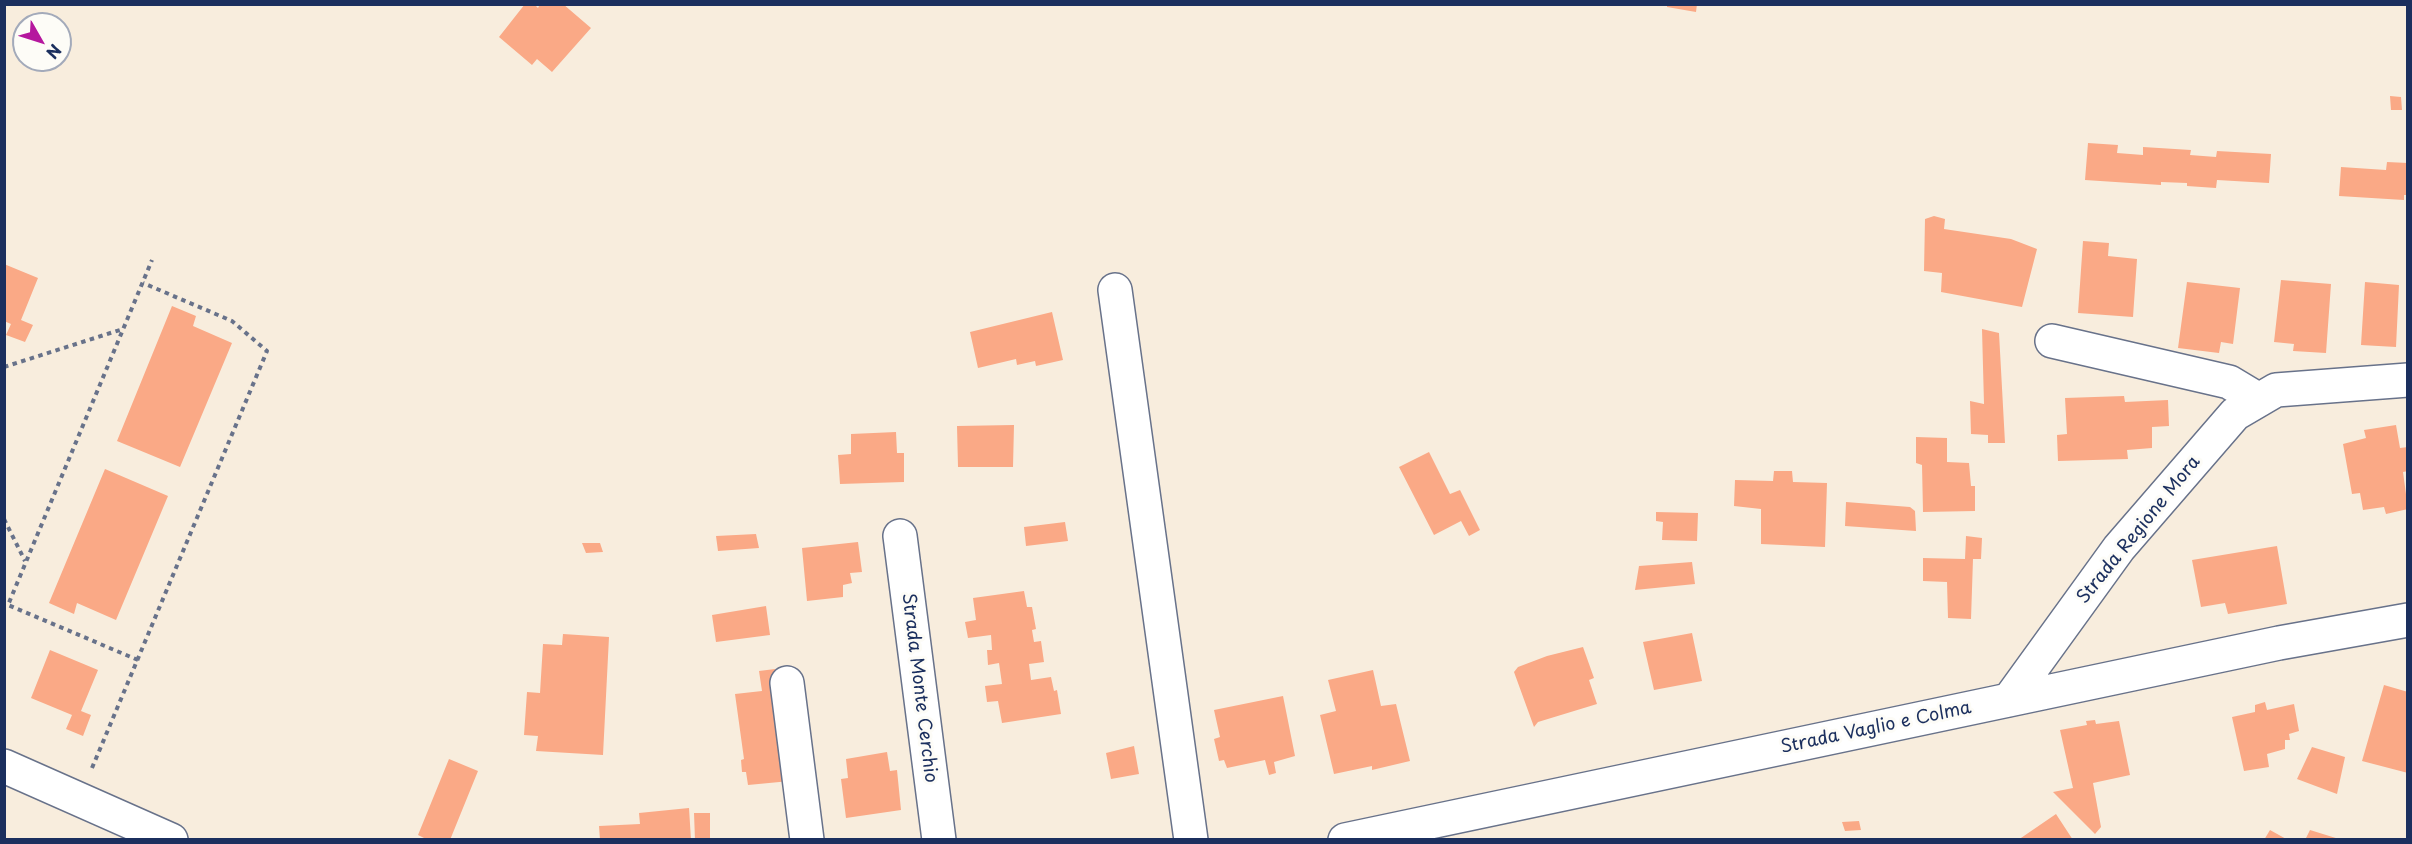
<!DOCTYPE html>
<html>
<head>
<meta charset="utf-8">
<style>
	body { margin:0 }
	#map { position:relative; width:2412px; height:844px; overflow:hidden; background:#f8eddd; font-family:"Playpen Sans",sans-serif }
	canvas { display:block }
	.frame { position:absolute; inset:0; border:6px solid #1b2f5e; pointer-events:none }
	.north { position:absolute; left:12px; top:12px; width:60px; height:60px; box-sizing:border-box; background:#fdfcf7; border:2px solid #a3aaba; border-radius:50%; rotate:129deg; font-size:16px; font-weight:700; line-height:24px; text-align:center; color:#1b2f5e }
	.north::after { content:''; display:block; margin:auto; width:21px; height:27px; background:#b5179e; clip-path:polygon(50% 0,100% 100%,50% 72%,0 100%) }
</style>
</head>
<body>
<div id="map">
<canvas width="2412" height="844"></canvas>
<div class="frame"></div>
<div class="north">N</div>
</div>
<script>
const context = document.querySelector('canvas').getContext('2d');
context.lineJoin = 'round';
function paint(path, color) { context.fillStyle = color; context.fill(path, 'evenodd'); }
const toPath = rows => new Path2D(rows.map(r => 'M' + r).join(''));
function trace(path, color, width, dash) { context.strokeStyle = color; context.lineWidth = width; context.lineCap = dash ? 'butt' : 'round'; context.setLineDash(dash || []); context.stroke(path); }
function write(font, color, halo, rows, align = 'center') {
  context.font = font + ' "Playpen Sans",sans-serif'; context.lineWidth = 6; context.setLineDash([]); context.textBaseline = 'middle'; context.strokeStyle = halo; context.fillStyle = color; for (const [text, x, y, turn = 0] of rows) {
    context.save(); context.translate(x, y); context.rotate((+turn || 0) * Math.PI / 180); context.textAlign = isNaN(turn) ? turn : align; if (halo) context.strokeText(text, 0, 0); context.fillText(text, 0, 0); context.restore();
  }
}
paint(toPath([
	[525,4,534,4,538,8,540,4,563,4,591,28,552,72,537,59,532,65,499,37],
	[1667,4,1697,4,1696,12,1667,7],
	[2390,96,2401,97,2402,110,2391,110],
	[2088,143,2118,145,2117,153,2143,155,2143,147,2191,150,2190,155,2216,157,2217,151,2271,154,2269,183,2217,180,2216,188,2187,186,2187,183,2161,182,2161,185,2085,180],
	[2387,162,2408,163,2408,195,2404,195,2404,200,2339,196,2341,167,2386,170],
	[1934,216,1945,219,1944,229,2011,239,2037,249,2022,307,1941,292,1942,273,1924,271,1925,219],
	[2083,241,2109,243,2108,256,2137,259,2133,317,2078,313],
	[4,264,38,278,21,320,33,325,25,342,6,335,11,324,4,321],
	[2281,280,2331,284,2326,353,2293,351,2294,344,2274,342],
	[2187,282,2240,288,2233,344,2221,342,2219,353,2178,348],
	[2365,282,2399,285,2396,347,2361,345],
	[172,306,196,316,193,326,232,343,180,467,117,441],
	[1052,312,1063,360,1036,366,1035,361,1017,365,1016,359,978,368,970,332],
	[1982,329,1999,333,2005,443,1988,443,1988,435,1971,434,1970,401,1984,404],
	[2124,396,2125,402,2168,400,2169,426,2152,427,2152,448,2127,450,2128,459,2058,461,2057,435,2067,434,2065,398],
	[1014,425,1013,467,958,467,957,426],
	[2396,425,2400,448,2408,447,2408,471,2403,472,2408,509,2386,514,2384,507,2363,510,2360,493,2352,494,2343,444,2366,438,2364,430],
	[896,432,897,453,904,453,904,482,840,484,838,455,851,454,851,434],
	[1916,437,1947,438,1947,462,1969,463,1971,486,1975,486,1975,511,1923,512,1922,465,1916,463],
	[1429,452,1450,494,1460,490,1480,530,1469,536,1461,521,1434,535,1399,467],
	[105,469,168,496,116,620,77,603,74,614,49,603],
	[1774,471,1792,471,1793,482,1827,483,1825,547,1761,544,1761,509,1734,506,1735,480,1773,481],
	[1846,502,1910,507,1915,511,1916,531,1845,526],
	[1656,512,1698,513,1697,541,1662,540,1663,522,1656,521],
	[1065,522,1068,541,1026,546,1024,527],
	[756,534,759,548,718,551,716,536],
	[1966,536,1982,538,1981,559,1973,559,1971,619,1948,618,1947,582,1923,581,1923,558,1965,559],
	[858,542,862,572,850,573,852,583,843,585,843,597,807,601,802,548],
	[582,543,600,543,603,552,586,553],
	[2277,546,2287,604,2228,614,2225,603,2201,607,2192,560],
	[1692,562,1695,584,1635,590,1639,566],
	[1024,591,1027,607,1032,607,1036,629,1032,630,1034,642,1041,641,1044,662,1029,664,1031,680,1051,677,1054,691,1057,690,1061,714,1002,723,998,701,987,702,985,686,1002,684,999,663,988,665,987,650,992,650,991,635,968,638,965,622,976,620,973,598],
	[766,606,770,635,716,642,712,615],
	[1692,633,1702,681,1654,690,1643,642],
	[563,634,609,637,603,755,536,751,538,736,524,735,527,692,540,693,543,644,562,645],
	[1583,647,1594,678,1589,680,1597,704,1538,722,1534,727,1514,672,1518,667,1547,656],
	[50,650,98,670,81,711,91,715,83,736,66,729,72,715,31,698],
	[775,669,790,781,748,785,746,772,742,772,741,760,744,759,735,694,762,691,759,671],
	[1373,670,1381,706,1396,704,1410,761,1372,770,1372,766,1334,774,1320,715,1336,711,1328,680],
	[2384,685,2408,692,2408,773,2362,761],
	[1283,696,1295,756,1274,762,1276,773,1269,775,1265,760,1227,768,1224,760,1219,761,1214,739,1220,737,1214,710],
	[2265,702,2267,710,2294,704,2299,731,2289,734,2290,740,2285,740,2285,749,2267,754,2269,767,2244,771,2232,717,2255,712,2255,705],
	[2095,720,2096,724,2119,721,2130,775,2093,783,2101,827,2095,834,2053,792,2073,788,2060,730,2087,725,2086,721],
	[1134,746,1139,774,1111,779,1106,753],
	[2312,747,2345,757,2337,794,2297,779],
	[887,752,890,771,897,770,901,810,846,818,841,779,848,778,846,759],
	[449,759,478,771,450,840,428,840,418,835],
	[689,808,691,840,600,840,599,826,640,824,639,813],
	[694,813,710,813,710,840,695,840],
	[2056,814,2073,840,2018,840],
	[1859,821,1861,830,1845,831,1842,822],
	[2270,830,2288,840,2264,840],
	[2310,830,2339,839,2339,840,2305,840]
]), '#faa986');
const minor = toPath([
	[1115,290,1191,840],
	[2052,341,2229,382,2259,400],
	[900,536,939,840],
	[787,683,807,840],
	[2009,700,2119,548,2235,414,2276,390,2408,380],
	[4,766,171,840],
	[1345,840,2279,643,2408,620]
]);
trace(minor, '#68728a', 36);
trace(toPath([
	[4,367,123,329],
	[4,519,25,561],
	[138,660,8,605,152,260],
	[92,768,267,351,232,321,143,283]
]), '#68728a', 4, [4.5, 4.5]);
trace(minor, '#fff', 33);
write('18px', '#1b2f5e', '#fdfcf7', [
	["Strada Regione Mora",2139,530,-51],
	["Strada Monte Cerchio",919,688,83],
	["Strada Vaglio e Colma",1876,728,-12]
]);
</script>
</body>
</html>
